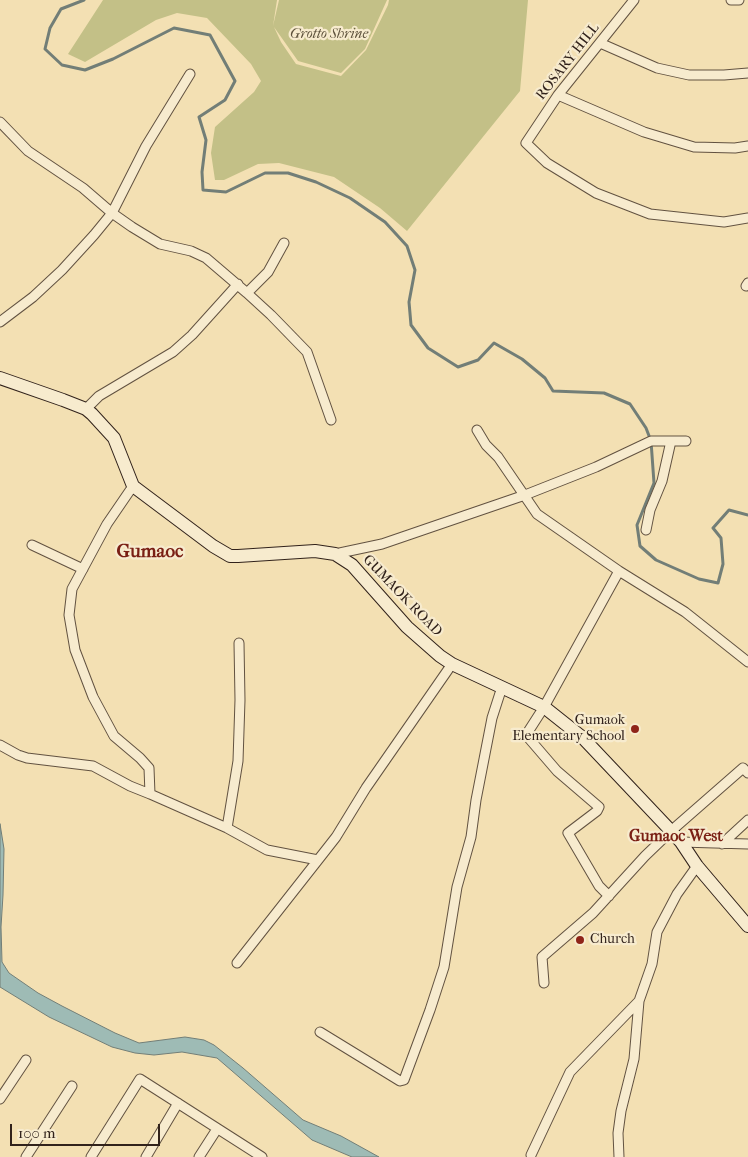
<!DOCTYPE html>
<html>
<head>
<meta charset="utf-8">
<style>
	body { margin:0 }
	#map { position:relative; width:748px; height:1157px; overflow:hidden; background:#f3e0b3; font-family:"IM FELL French Canon",serif }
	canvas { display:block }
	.scale { position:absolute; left:10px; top:1124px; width:150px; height:22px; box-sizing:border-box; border:2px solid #31221b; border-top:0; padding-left:6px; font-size:15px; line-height:18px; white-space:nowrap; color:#31221b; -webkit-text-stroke:4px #f7ebce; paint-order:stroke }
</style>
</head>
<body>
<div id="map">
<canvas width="748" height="1157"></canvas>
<div class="scale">100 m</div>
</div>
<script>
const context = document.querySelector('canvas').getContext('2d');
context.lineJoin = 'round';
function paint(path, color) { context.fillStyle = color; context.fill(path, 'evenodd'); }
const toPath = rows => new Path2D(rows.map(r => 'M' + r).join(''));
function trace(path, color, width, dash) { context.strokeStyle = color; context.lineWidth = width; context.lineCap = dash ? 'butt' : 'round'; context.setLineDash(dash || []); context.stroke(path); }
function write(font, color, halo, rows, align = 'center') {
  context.font = font + ' "IM FELL French Canon",serif'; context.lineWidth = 4.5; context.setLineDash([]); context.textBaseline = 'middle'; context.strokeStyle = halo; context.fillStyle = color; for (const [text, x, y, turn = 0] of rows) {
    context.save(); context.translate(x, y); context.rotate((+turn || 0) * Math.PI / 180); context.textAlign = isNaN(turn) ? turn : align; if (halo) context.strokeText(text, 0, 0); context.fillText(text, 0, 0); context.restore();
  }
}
paint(toPath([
	[103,0,277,0,273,26,279,0,387,0,365,49,341,73,298,61,274,27,281,42,296,64,341,76,366,50,388,5,389,0,528,0,520,91,407,231,380,208,334,177,279,163,258,164,224,180,215,180,211,153,215,127,254,92,261,81,251,64,207,18,177,13,156,20,85,62,68,54]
]), '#c3c087');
const water = toPath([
	[0,824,4,849,3,895,1,927,2,962,9,973,38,993,62,1006,115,1033,139,1043,185,1037,204,1040,214,1045,243,1068,303,1120,341,1136,379,1157,352,1157,312,1140,217,1058,182,1052,154,1055,135,1053,112,1047,49,1017,0,987,0,824]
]);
paint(water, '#9ebbb5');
trace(water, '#727e77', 1);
trace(toPath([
	[84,0,61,9,50,28,45,49,62,65,85,70,113,59,174,28,210,35,235,81,225,100,199,117,206,140,202,172,203,190,226,192,265,173,288,173,316,182,350,198,385,222,407,246,415,270,409,302,411,325,428,348,458,367,478,360,494,343,522,359,545,378,553,391,604,393,630,404,646,428,651,441,654,483,637,525,640,546,656,560,699,579,718,583,723,564,721,538,713,528,729,510,748,515]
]), '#727e77', 3);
const street = toPath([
	[634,0,558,95,526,143,547,163,596,193,650,214,724,222,748,218],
	[731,0,739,0],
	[600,43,657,68,689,75,724,75,748,73],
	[558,95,644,132,694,147,735,148,748,146],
	[0,122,28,151,83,188,112,213,132,227,160,244,191,251,206,258,247,293,271,315,307,352,331,420],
	[746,286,748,283],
	[247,293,268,272,284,243],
	[0,322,33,297,62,270,94,235,112,213,146,146,190,74],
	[86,409,99,396,173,352,192,335,238,284],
	[477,430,486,445,498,457,537,514,619,571,685,612,748,662],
	[133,486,107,524,72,589,69,615,75,650,93,697,114,736,140,758,149,768,150,794,227,828,267,850,318,860,336,837,366,788,452,664],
	[646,530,650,510,662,481,671,441],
	[32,545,83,569],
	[335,554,382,544,525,495,596,467,651,441,686,441],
	[0,745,18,755,27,758,93,766,130,786,150,794],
	[227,828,238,761,240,700,239,643],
	[681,842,748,844],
	[722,844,748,820],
	[609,896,599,886,568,833,597,811,599,807,557,771,526,735,544,707,619,571],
	[237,963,318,860],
	[544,983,542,957,593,913,645,856,671,831,743,768,748,773],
	[320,1032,400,1081,404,1080,430,1010,444,967,457,887,471,837,476,800,492,718,502,687],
	[0,1099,26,1060],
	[531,1155,570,1072,639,1001],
	[26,1157,72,1086],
	[91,1157,140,1079,262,1157],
	[146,1157,178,1103],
	[199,1157,217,1129],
	[619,1157,618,1133,621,1111,634,1059,639,1001,652,964,657,932,677,894,697,866]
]);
const secondary = toPath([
	[0,378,63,400,86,409,92,414,114,438,133,486,213,546,230,556,238,556,315,551,335,554,352,565,407,627,440,656,452,664,544,707,583,738,671,831,681,842,697,866,748,926]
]);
trace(street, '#625241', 11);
trace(secondary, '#31221b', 14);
trace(street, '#f7ebce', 9);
trace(secondary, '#f7ebce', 12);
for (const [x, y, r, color] of [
	[635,729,5,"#8f2418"],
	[580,940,5,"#8f2418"]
]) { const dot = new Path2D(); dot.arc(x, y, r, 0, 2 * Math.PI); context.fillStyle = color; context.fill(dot); trace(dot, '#f7ebce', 2); }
write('italic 14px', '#5d513b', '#f7ebce', [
	["Grotto Shrine",329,35]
]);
write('14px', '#31221b', '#f7ebce', [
	["ROSARY HILL",568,62,-52],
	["GUMAOK ROAD",402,596,46]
]);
write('14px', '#31221b', '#f7ebce', [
	["Gumaok",625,721],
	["Elementary School",625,737],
	["Church",590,940,"left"]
], 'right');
write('bold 16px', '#7a1f14', '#f7ebce', [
	["Gumaoc West",676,837]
]);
write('bold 19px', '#7a1f14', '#f7ebce', [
	["Gumaoc",150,552]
]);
</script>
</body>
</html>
